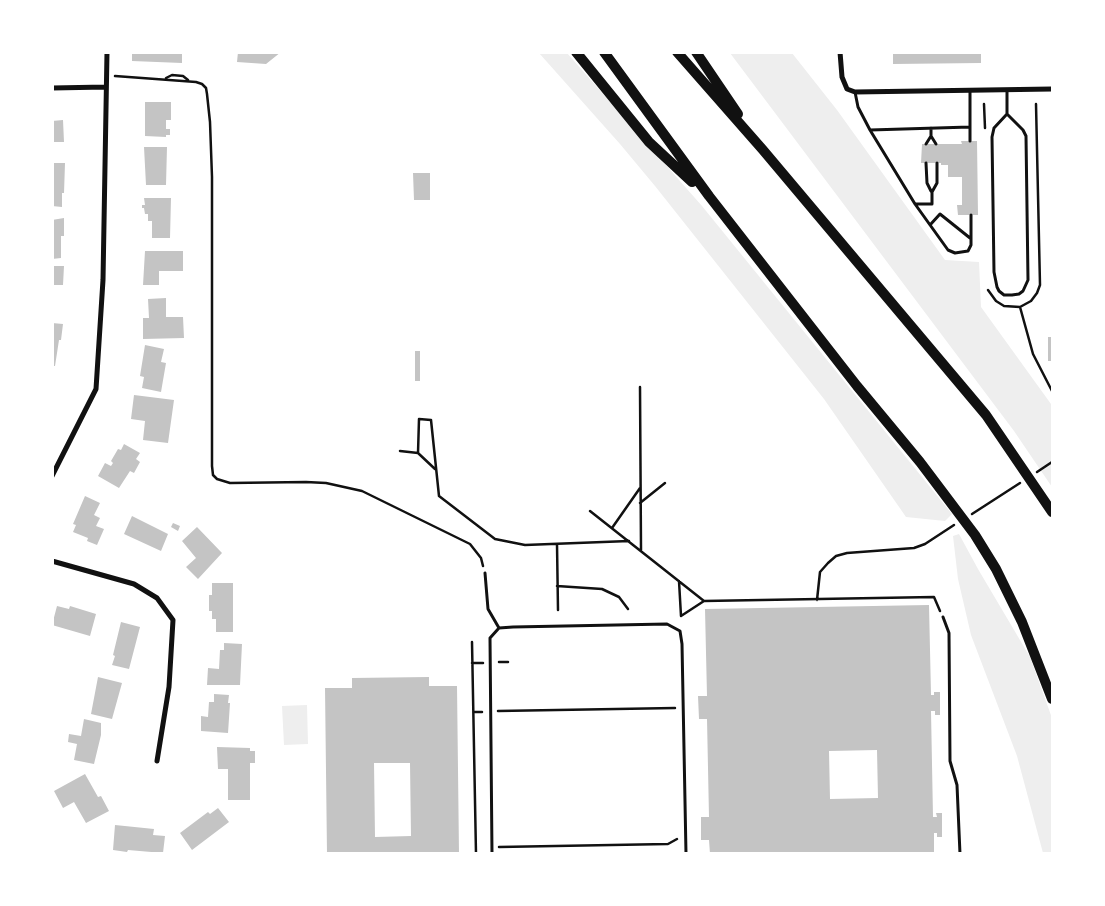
<!DOCTYPE html>
<html>
<head>
<meta charset="utf-8">
<style>
	body { margin:0 }
	#map { position:relative; width:1105px; height:906px; overflow:hidden; background:#fff; font-family:Overpass,sans-serif }
	canvas { display:block }
	.frame { position:absolute; inset:0; border:54px solid #fff; pointer-events:none }
</style>
</head>
<body>
<div id="map">
<canvas width="1105" height="906"></canvas>
<div class="frame"></div>
</div>
<script>
const context = document.querySelector('canvas').getContext('2d');
context.lineJoin = 'round';
function paint(path, color) { context.fillStyle = color; context.fill(path, 'evenodd'); }
const toPath = rows => new Path2D(rows.map(r => 'M' + r).join(''));
function trace(path, color, width, dash) { context.strokeStyle = color; context.lineWidth = width; context.lineCap = dash ? 'butt' : 'round'; context.setLineDash(dash || []); context.stroke(path); }
paint(toPath([
	[539,53,567,53,702,206,952,514,945,521,906,517,824,399,655,186,620,144],
	[730,53,792,53,837,110,945,260,979,262,981,307,1051,404,1052,410,1052,487,1014,431],
	[959,534,978,569,1030,657,1052,718,1052,853,1043,853,1017,756,971,635,958,579,953,536],
	[307,705,308,744,284,745,282,706]
]), '#eee');
paint(toPath([
	[132,52,182,52,182,63,132,61],
	[238,52,281,52,266,64,237,62],
	[893,52,981,52,981,63,893,64],
	[145,102,171,102,171,120,166,120,166,129,170,129,170,135,166,135,166,137,145,136],
	[63,120,64,142,52,142,52,121],
	[961,141,977,141,978,215,958,215,957,205,962,205,962,177,948,177,948,165,941,165,941,163,921,163,922,144,962,144],
	[144,147,167,147,166,185,146,185],
	[52,163,65,163,64,193,62,193,62,207,52,206],
	[413,173,430,173,430,200,414,200],
	[144,198,171,198,170,238,152,238,152,221,148,221,148,214,145,214,144,208,142,208,142,205,145,205],
	[64,218,64,236,61,236,61,258,52,259,52,220],
	[145,251,183,251,183,271,159,271,159,285,143,285],
	[52,266,64,266,63,285,52,285],
	[166,298,166,317,183,317,184,338,143,339,143,318,149,318,148,299],
	[52,323,63,324,61,340,59,340,55,366,52,366],
	[1048,337,1052,337,1052,361,1048,361],
	[145,345,164,349,161,362,166,363,161,392,142,388,144,377,140,376],
	[415,351,420,351,420,381,415,381],
	[134,395,174,400,168,443,143,440,145,421,131,419],
	[124,444,140,453,136,459,140,462,134,473,130,471,119,488,98,476,105,463,111,466,113,463,111,461,118,449,121,450],
	[85,496,100,503,94,515,100,518,96,526,104,529,97,545,87,541,88,538,73,532,76,525,73,524],
	[132,516,168,534,161,551,124,534],
	[173,523,180,526,178,531,171,527],
	[197,527,222,553,198,579,186,567,196,558,182,541],
	[212,583,233,583,233,632,216,632,216,619,212,619,212,611,209,611,209,595,212,595],
	[929,605,931,695,934,695,934,692,940,692,940,715,935,715,935,711,931,711,933,817,937,817,936,813,942,813,942,837,937,837,937,833,934,833,934,854,710,854,709,840,701,840,701,817,709,817,707,719,699,719,698,696,707,696,705,609],
	[877,750,878,798,830,799,829,751],
	[57,606,69,609,70,606,96,614,90,636,52,625],
	[121,622,140,627,129,669,112,665,115,656,113,655],
	[224,643,242,644,240,685,207,685,208,668,219,669,220,650,224,650],
	[98,677,122,683,112,719,91,714],
	[429,677,429,686,457,686,459,854,327,854,325,688,352,688,352,678],
	[374,763,410,763,411,836,375,837],
	[214,694,229,695,228,703,230,703,228,733,201,731,201,716,208,717,209,702,214,702],
	[84,719,101,723,101,735,94,764,74,760,77,744,68,742,69,734,81,736],
	[217,747,250,748,250,751,255,751,255,763,250,763,250,800,228,800,228,769,218,769],
	[85,774,98,797,101,796,109,811,86,823,74,802,63,808,54,791],
	[218,808,229,822,192,850,180,833,208,812,210,814],
	[115,825,154,829,153,835,165,836,163,853,128,850,127,852,113,850]
]), '#c4c4c4');
trace(toPath([
	[115,76,196,82,202,84,206,88,207,94,210,122,212,177,212,466,213,475,217,479,230,483,306,482,326,483,362,491,470,544,481,558,483,566],
	[166,78,172,75,183,76,188,80],
	[984,104,985,128],
	[988,290,996,301,1004,306,1020,307,1031,301,1037,293,1040,285,1036,104],
	[1020,307,1033,354,1052,391],
	[640,387,641,550],
	[400,451,418,453,435,469],
	[418,453,419,419,431,420,439,496,495,539,525,545,629,541],
	[1037,472,1052,462],
	[640,503,665,483],
	[590,511,704,601],
	[972,514,1020,483],
	[612,528,640,488],
	[557,544,558,610],
	[679,581,681,616,704,601,934,597,940,611],
	[557,586,602,589,619,597,628,609],
	[817,600,820,572,828,563,836,556,847,553,914,548,925,544,954,525],
	[472,642,476,854],
	[499,662,508,662],
	[472,663,483,663],
	[498,711,675,708],
	[474,712,482,712],
	[499,847,668,844,677,839]
]), '#111', 2.5);
trace(toPath([
	[1007,90,1007,114,994,128,992,137,994,272,997,287,999,291,1004,295,1012,295,1019,294,1023,291,1028,280,1026,136,1023,130,1007,114],
	[855,92,858,107,870,130,970,127,970,90],
	[970,127,970,141],
	[870,130,915,204,948,250,955,253,968,251,971,245,971,215],
	[931,136,936,144],
	[926,144,931,136,931,128],
	[926,163,927,183,931,191],
	[916,204,932,204,932,192,937,183,937,163],
	[930,225,940,214,970,238],
	[485,573,488,609,499,628],
	[943,617,949,633,950,761,957,785,960,854],
	[492,854,490,638,499,628,513,627,667,624,680,631,682,644,686,854]
]), '#111', 3);
trace(toPath([
	[840,52,842,77,847,89,855,92,1052,89],
	[52,88,106,87],
	[52,476,96,389,103,280,107,52],
	[52,561,134,584,157,598,173,620,169,687,157,761]
]), '#111', 5);
trace(toPath([
	[576,52,649,142,692,182],
	[604,52,709,196,857,386,920,462,975,535,996,569,1022,622,1052,699],
	[677,52,763,150,986,415,1052,512],
	[696,52,738,114]
]), '#111', 10);
</script>
</body>
</html>
